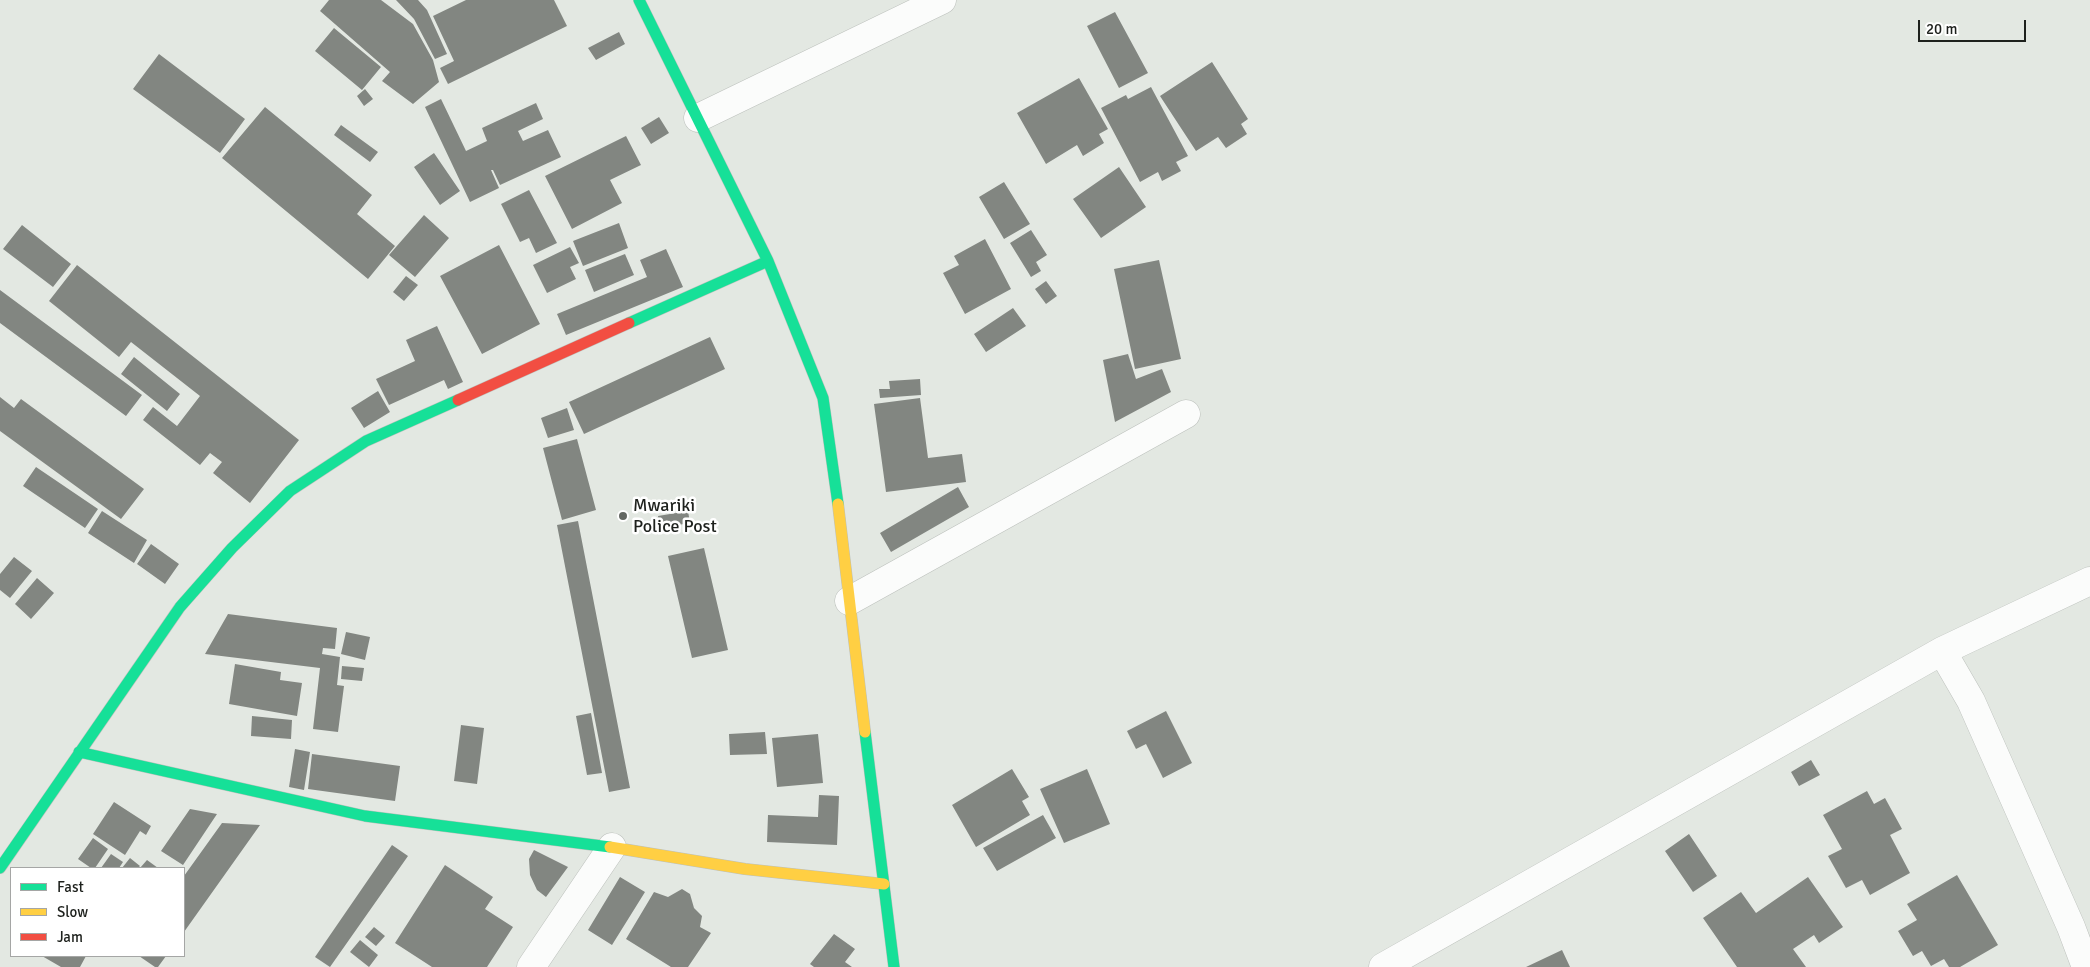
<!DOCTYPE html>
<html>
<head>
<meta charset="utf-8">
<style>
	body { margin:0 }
	#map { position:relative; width:2090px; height:967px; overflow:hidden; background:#e3e8e2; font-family:Signika,sans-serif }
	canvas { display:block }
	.legend { position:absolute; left:10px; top:867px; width:175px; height:90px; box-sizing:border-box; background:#fff; border:1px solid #a5a6a5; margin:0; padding:6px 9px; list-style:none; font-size:15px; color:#1e211d }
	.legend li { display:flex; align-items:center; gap:10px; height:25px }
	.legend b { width:25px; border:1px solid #a5a6a5 }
	.scale { position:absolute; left:1918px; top:20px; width:108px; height:22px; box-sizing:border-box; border:2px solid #1e211d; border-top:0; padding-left:6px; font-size:15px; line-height:18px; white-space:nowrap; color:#1e211d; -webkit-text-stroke:4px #fff; paint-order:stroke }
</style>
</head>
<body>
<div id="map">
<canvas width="2090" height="967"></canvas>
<ul class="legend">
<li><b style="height:6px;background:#16e098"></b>Fast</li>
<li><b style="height:6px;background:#ffcf43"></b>Slow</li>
<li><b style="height:6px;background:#f24e42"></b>Jam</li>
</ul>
<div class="scale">20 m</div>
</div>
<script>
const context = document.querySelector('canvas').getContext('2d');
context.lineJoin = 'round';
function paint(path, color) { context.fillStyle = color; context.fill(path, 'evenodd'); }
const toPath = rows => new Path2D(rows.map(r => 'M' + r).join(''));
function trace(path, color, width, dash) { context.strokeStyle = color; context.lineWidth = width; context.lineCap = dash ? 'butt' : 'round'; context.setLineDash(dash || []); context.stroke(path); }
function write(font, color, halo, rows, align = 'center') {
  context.font = font + ' Signika,sans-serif'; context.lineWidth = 5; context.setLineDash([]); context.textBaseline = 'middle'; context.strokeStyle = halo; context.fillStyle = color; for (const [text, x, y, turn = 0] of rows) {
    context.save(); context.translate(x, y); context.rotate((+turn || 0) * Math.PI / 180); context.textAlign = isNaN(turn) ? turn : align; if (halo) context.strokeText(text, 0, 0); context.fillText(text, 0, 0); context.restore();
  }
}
paint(toPath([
	[329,0,381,0,413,24,433,60,439,82,413,104,382,81,390,72,320,11],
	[396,0,418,0,427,10,447,54,435,59,414,19],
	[466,0,554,0,567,26,448,84,440,68,454,61,433,16],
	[1115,12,1148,73,1119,88,1087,26],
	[334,28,381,67,362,90,315,51],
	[619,32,625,44,596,60,588,48],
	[159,54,245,119,220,153,133,89],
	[1212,62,1248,119,1241,124,1247,134,1226,148,1218,137,1196,151,1160,96],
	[1079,78,1108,129,1099,134,1104,143,1083,156,1077,145,1046,164,1017,113],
	[1151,87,1188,156,1176,162,1181,171,1162,181,1158,172,1140,182,1101,108,1126,95,1128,99],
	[365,89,373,99,364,106,357,96],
	[441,99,466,151,487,141,482,128,536,103,543,119,518,131,523,141,548,130,561,157,500,185,493,170,491,170,499,188,470,202,425,107],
	[265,107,372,195,357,214,395,246,368,279,222,158],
	[659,117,669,133,651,144,641,128],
	[341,125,378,152,370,162,334,135],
	[626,136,641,165,610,180,622,203,572,229,545,176],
	[434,153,460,191,440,205,414,167],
	[1119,167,1146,207,1101,238,1073,199],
	[1004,182,1030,224,1004,239,979,197],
	[529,190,557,243,536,253,529,238,520,242,501,204],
	[424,215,449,238,415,277,389,255],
	[619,223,628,248,583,266,573,241],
	[22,225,71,264,53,287,3,249],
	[1031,230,1047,255,1036,262,1041,271,1031,277,1010,243],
	[985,239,1011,289,965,314,943,273,959,265,954,256],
	[499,245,540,324,482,354,440,276],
	[570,247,579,263,570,267,576,279,547,293,533,265],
	[666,249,683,287,566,335,557,314,647,277,640,260],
	[625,254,634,275,594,292,585,270],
	[1159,260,1181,359,1135,369,1114,269],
	[77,265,299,440,250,503,213,473,222,462,210,453,200,465,143,420,153,407,177,426,200,396,131,342,119,357,49,301],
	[406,276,418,285,404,301,393,292],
	[1046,281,1057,296,1046,304,1035,289],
	[0,290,142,395,126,416,0,323],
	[1013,308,1026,326,986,352,974,334],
	[437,326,463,382,448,389,444,380,389,405,376,379,415,361,406,340],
	[710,337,725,369,584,434,569,402],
	[1128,354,1136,379,1162,369,1171,392,1115,422,1103,360],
	[134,357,180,394,167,411,121,374],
	[920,379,921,395,880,398,879,389,890,389,889,381],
	[378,391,390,412,364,428,351,408],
	[0,397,14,408,21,399,144,489,121,519,0,431],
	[920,398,928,458,962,454,966,482,886,492,874,404],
	[567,408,574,430,548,438,541,418],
	[577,439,596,510,562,520,543,448],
	[36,467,98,509,85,528,23,486],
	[958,487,969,507,891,552,880,533],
	[102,511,147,540,134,563,88,533],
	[688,511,690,523,660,528,658,516],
	[578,521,630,788,609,792,557,525],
	[151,544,179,564,165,584,137,564],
	[704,548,728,650,692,658,668,556],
	[14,557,32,571,10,598,0,590,0,574],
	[37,578,54,593,31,619,15,604],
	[228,614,337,628,335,649,323,648,322,654,340,657,337,685,344,686,338,732,313,729,320,668,205,654],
	[346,632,370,637,365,660,341,654],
	[235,664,281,672,280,680,302,683,297,716,229,704],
	[342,666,364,668,362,681,341,679],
	[1166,711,1192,763,1163,778,1146,744,1136,749,1127,731],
	[591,713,602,773,587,775,576,716],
	[252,716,292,720,291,739,251,736],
	[461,725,484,728,477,784,454,781],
	[765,732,767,754,730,755,729,734],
	[818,734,823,783,777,787,772,738],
	[295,749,310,752,304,790,289,787],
	[312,754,400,766,395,801,308,789],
	[1811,760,1820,775,1799,786,1791,772],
	[1012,769,1029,797,1022,801,1030,815,976,847,952,805],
	[1087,769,1110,824,1064,843,1040,789],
	[1867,791,1874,804,1885,798,1902,829,1890,835,1910,873,1870,895,1862,880,1846,888,1828,856,1842,849,1823,815],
	[819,795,839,796,837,845,767,842,768,815,818,817],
	[114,802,151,826,146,835,140,831,125,855,93,834],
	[190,809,217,814,183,865,161,851],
	[1043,815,1056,838,997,871,983,848],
	[222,823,260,825,184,932,184,876],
	[1689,834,1717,876,1693,892,1665,851],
	[93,838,108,849,95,868,91,868,78,859],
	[392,845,408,856,330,967,315,957],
	[534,850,568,867,546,897,537,890,530,875,529,859],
	[111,854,123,862,119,868,101,868],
	[130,858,140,866,138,868,122,868],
	[147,860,158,868,140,868],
	[445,865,493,897,485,909,513,927,487,967,432,967,395,943],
	[1957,875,1998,945,1960,967,1949,967,1944,959,1931,966,1922,951,1913,956,1898,931,1917,920,1907,904],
	[620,877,645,892,612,945,588,930],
	[1808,877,1843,927,1819,943,1814,935,1793,949,1806,967,1737,967,1703,918,1741,892,1756,913],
	[682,889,690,894,694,908,702,916,700,927,711,933,688,967,671,967,626,939,654,892,668,897],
	[374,927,385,936,376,946,365,937],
	[834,934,855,949,845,962,852,967,814,967,810,964],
	[360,940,378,955,369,967,350,952],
	[1562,950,1570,967,1526,967],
	[42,956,86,956,80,967,61,967],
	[139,956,166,956,158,967,155,967]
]), '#828681');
const street = toPath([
	[698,118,942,0],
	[849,601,1186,414],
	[1942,651,1971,701,2071,927,2086,967],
	[531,967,612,847],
	[1383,967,1942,651,2090,581]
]);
const fast = toPath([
	[639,0,768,261,823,398,838,504],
	[629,323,768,261],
	[865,732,894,967],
	[79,752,365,816,610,847],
	[0,868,180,607,232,548,290,491,366,441,458,400]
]);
const slow = toPath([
	[838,504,865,732],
	[610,847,745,869,884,884]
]);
const jam = toPath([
	[458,400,629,323]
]);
trace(street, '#bcc0bc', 29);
trace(fast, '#bcc0bc', 12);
trace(slow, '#bcc0bc', 12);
trace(jam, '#bcc0bc', 12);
trace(street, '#fbfcfb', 28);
trace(fast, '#16e098', 11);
trace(slow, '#ffcf43', 11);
trace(jam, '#f24e42', 11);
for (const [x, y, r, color] of [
	[623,516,5,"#636762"]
]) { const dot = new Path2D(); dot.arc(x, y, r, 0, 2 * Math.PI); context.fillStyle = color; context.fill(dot); trace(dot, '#fff', 2); }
write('18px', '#1e211d', '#fff', [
	["Mwariki",633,506],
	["Police Post",633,527]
], 'left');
</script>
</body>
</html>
